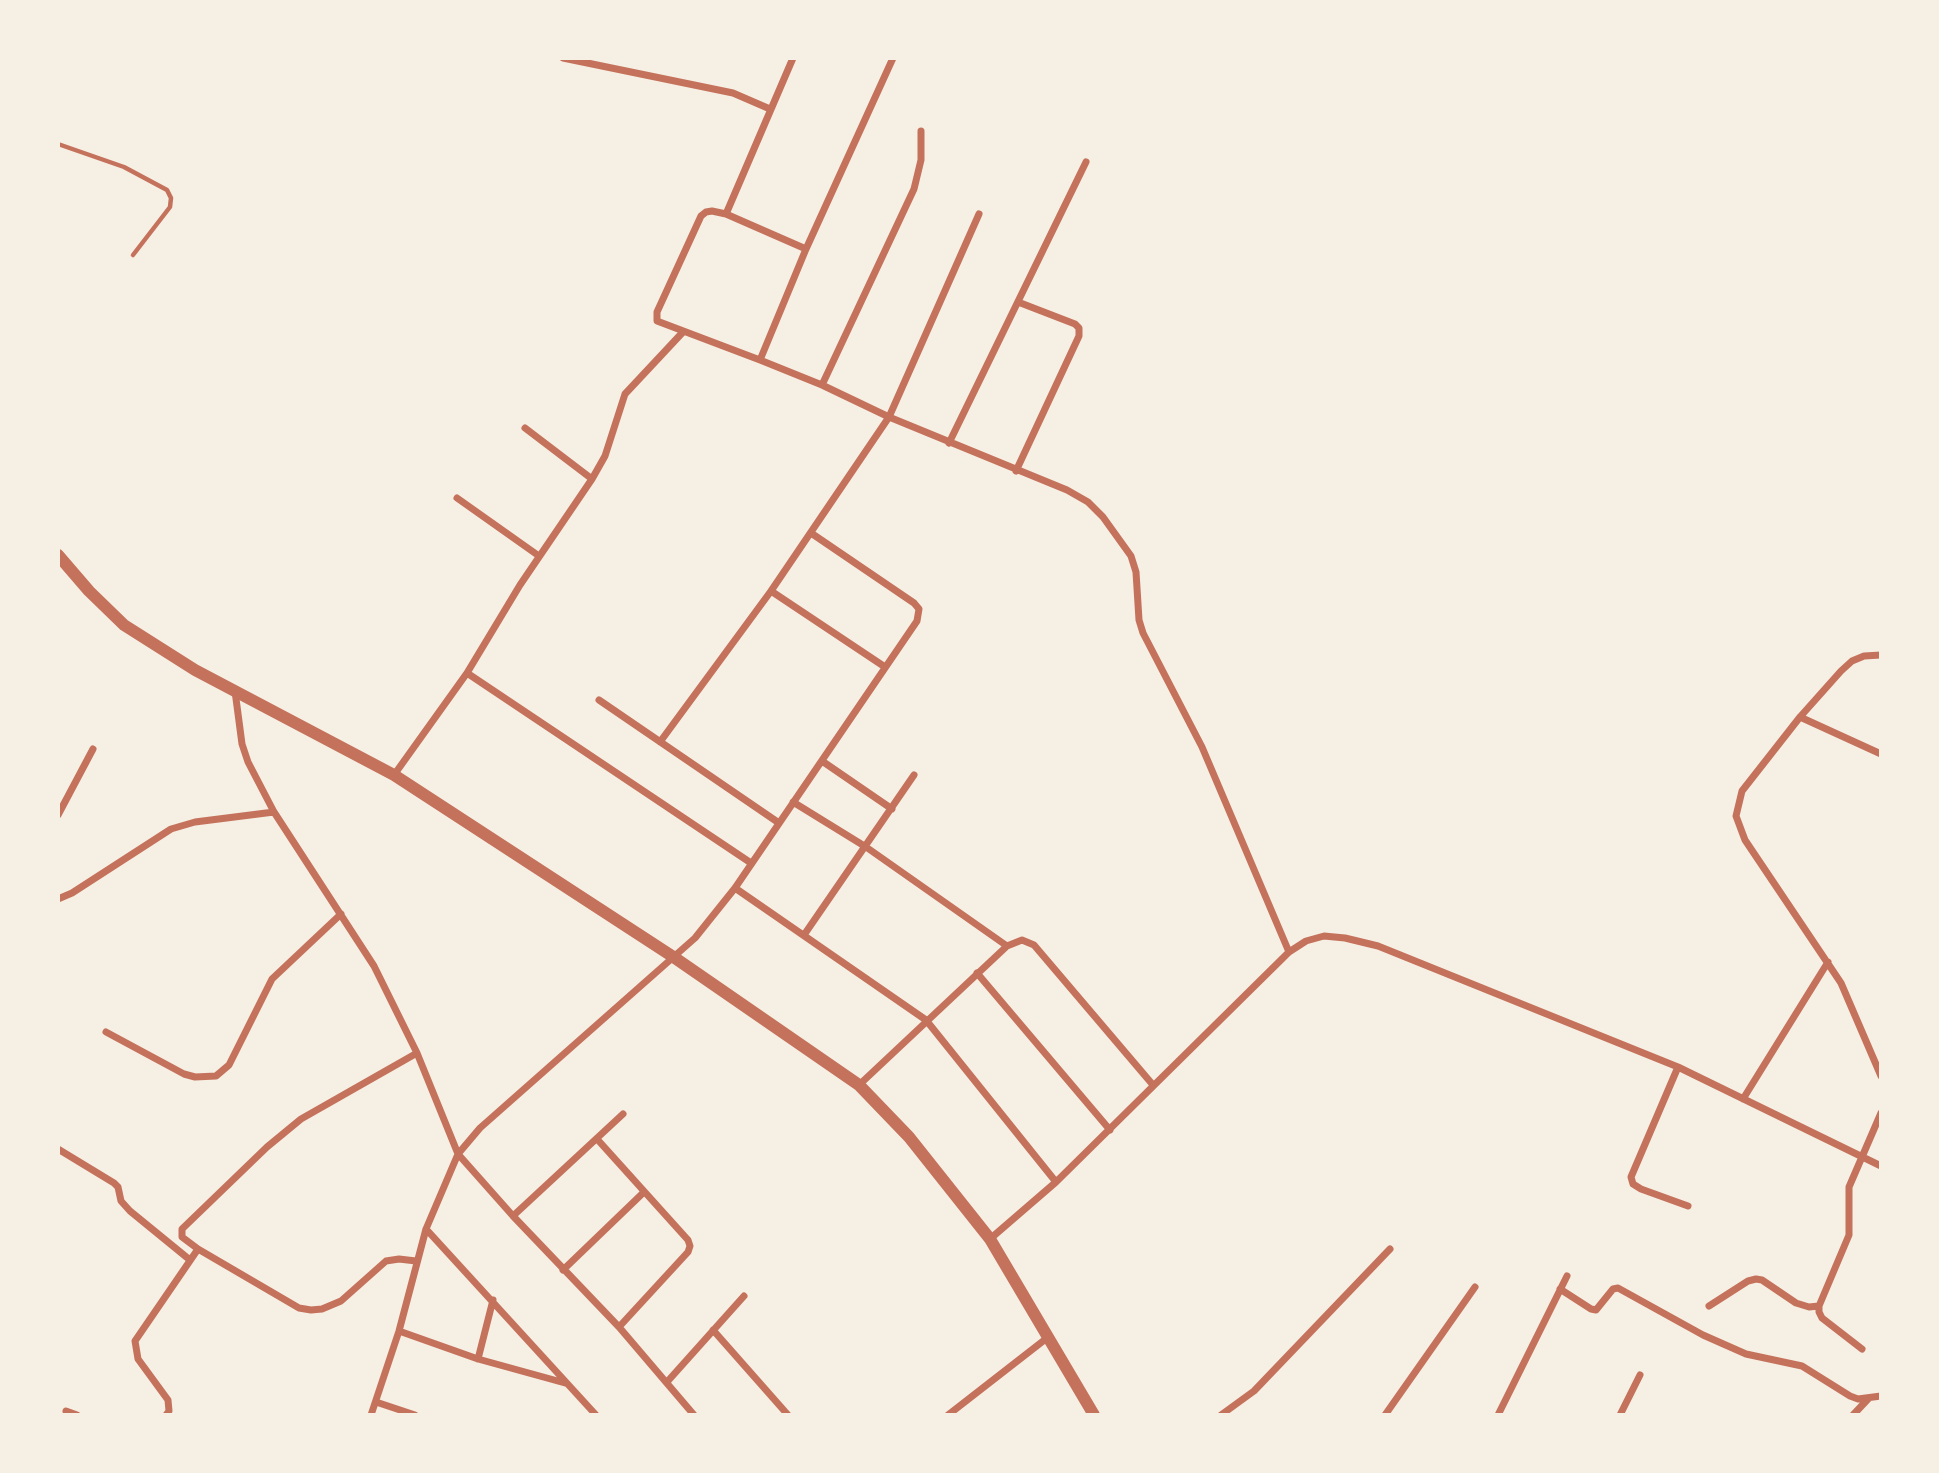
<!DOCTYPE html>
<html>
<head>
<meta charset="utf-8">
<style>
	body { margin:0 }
	#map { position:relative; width:1939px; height:1473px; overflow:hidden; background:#f6efe4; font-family:"Golos Text",sans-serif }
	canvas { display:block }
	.frame { position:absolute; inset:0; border:60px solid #f6efe4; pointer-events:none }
</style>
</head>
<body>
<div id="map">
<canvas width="1939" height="1473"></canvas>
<div class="frame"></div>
</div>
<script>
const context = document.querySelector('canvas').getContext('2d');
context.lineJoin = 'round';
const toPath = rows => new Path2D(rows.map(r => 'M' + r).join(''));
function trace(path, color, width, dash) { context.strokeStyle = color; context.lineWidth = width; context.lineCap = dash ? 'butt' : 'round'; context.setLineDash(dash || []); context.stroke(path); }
trace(toPath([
	[58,144,124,167,167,190,171,198,170,207,133,255]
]), '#c5725c', 4.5);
trace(toPath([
	[563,58,733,93,770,109],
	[726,214,793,58],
	[806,249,726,214,712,211,706,212,701,216,657,312,657,321,760,360,822,385,889,417,1067,490,1088,502,1103,517,1131,556,1136,572,1139,620,1143,633,1202,747,1289,952],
	[760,360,806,249,893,58],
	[822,385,914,189,921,160,921,131],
	[525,428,592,479],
	[949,443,1086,162],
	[1016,471,1079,336,1079,328,1075,324,1018,302],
	[457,498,539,556],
	[771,591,885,667],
	[1881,655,1864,656,1852,661,1841,671,1800,717,1742,791,1736,816,1745,840,1841,983,1881,1076],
	[467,673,751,863],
	[235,691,242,744,248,762,274,812,374,966,417,1053,458,1154,513,1216,619,1327,694,1415],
	[599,700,779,823],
	[1800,717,1881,754],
	[660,742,771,591,889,417,979,214],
	[822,761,892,809],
	[394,775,467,673,520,585,592,479,605,456,625,394,683,332],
	[793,802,866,847,1007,946],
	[58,815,93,749],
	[735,888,926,1020,1056,1182],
	[58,899,72,893,171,829,195,822,274,812],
	[804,935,914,775],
	[977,973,1110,1130],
	[106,1032,184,1074,195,1077,216,1076,229,1065,272,979,341,914],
	[1678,1067,1631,1177,1633,1184,1641,1189,1688,1206],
	[859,1085,1007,946,1022,940,1034,945,1153,1085],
	[1743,1099,1828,962],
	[597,1139,688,1240,690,1246,688,1252,619,1327],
	[58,1149,114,1183,118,1187,121,1201,130,1211,190,1260],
	[513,1216,623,1114],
	[426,1229,596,1415],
	[990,1239,1056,1182,1289,952,1306,941,1324,936,1345,938,1378,946,1678,1067,1881,1166],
	[416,1261,399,1259,386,1261,341,1301,322,1309,311,1310,299,1308,198,1249,182,1237,182,1229,267,1147,301,1119,417,1053],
	[563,1270,644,1192],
	[1560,1289,1591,1309,1596,1310,1613,1289,1618,1288,1703,1335,1746,1354,1802,1366,1850,1396,1858,1399,1881,1396],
	[1709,1306,1748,1281,1756,1279,1762,1280,1796,1303,1809,1307,1819,1306],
	[713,1330,788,1415],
	[399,1331,478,1359,565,1383],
	[1862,1349,1822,1318,1819,1312,1819,1306,1849,1235,1849,1187,1881,1113],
	[478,1359,493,1300],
	[667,1382,744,1296],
	[376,1402,415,1415],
	[66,1411,77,1415],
	[166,1415,169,1411,168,1400,138,1359,135,1341,198,1249],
	[371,1415,399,1331,426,1229,458,1154,480,1128,695,938,735,888,917,621,919,609,914,603,811,533],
	[948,1415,1047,1338],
	[1221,1415,1254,1391,1390,1249],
	[1385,1415,1475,1287],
	[1498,1415,1567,1276],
	[1620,1415,1640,1375],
	[1853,1415,1869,1398]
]), '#c5725c', 7);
trace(toPath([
	[58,555,89,591,124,625,195,670,394,775,675,958,859,1085,909,1137,990,1239,1094,1415]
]), '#c5725c', 12);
</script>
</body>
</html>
